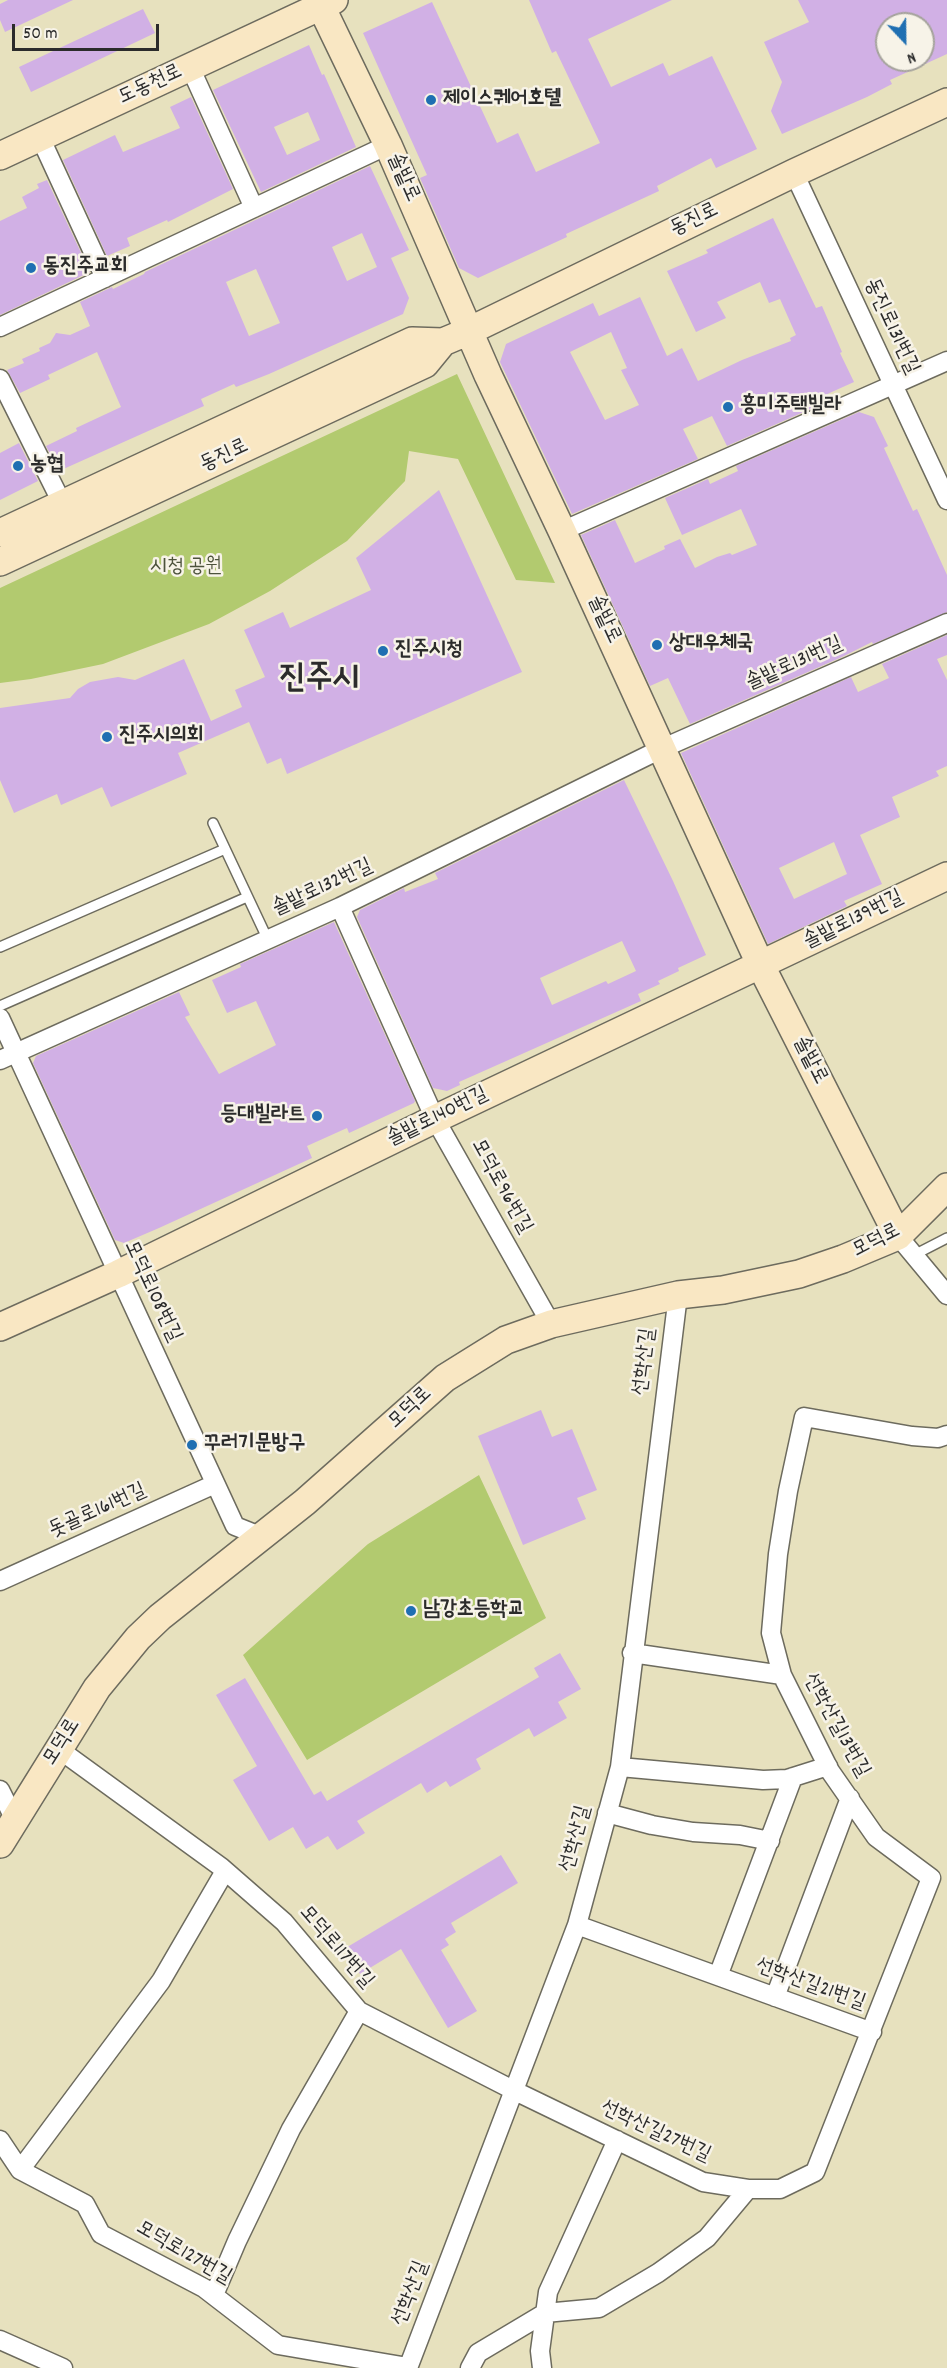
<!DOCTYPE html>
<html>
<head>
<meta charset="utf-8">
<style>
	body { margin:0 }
	#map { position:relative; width:947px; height:2368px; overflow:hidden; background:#e7e1be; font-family:Dekko,sans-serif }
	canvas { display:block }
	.north { position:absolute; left:875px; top:12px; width:60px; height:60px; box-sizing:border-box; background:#f7f3e8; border:2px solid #a5a39c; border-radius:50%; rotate:158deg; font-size:16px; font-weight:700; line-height:24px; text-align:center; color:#2b2b2b }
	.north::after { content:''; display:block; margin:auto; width:21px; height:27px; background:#1f6fb2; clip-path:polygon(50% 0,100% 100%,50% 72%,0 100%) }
	.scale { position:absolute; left:12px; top:24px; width:147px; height:27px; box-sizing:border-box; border:3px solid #2b2b2b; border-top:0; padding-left:8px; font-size:18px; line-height:21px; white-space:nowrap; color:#2b2b2b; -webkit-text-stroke:4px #f7f3e8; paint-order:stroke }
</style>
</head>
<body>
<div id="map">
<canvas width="947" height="2368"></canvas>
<div class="north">N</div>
<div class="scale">50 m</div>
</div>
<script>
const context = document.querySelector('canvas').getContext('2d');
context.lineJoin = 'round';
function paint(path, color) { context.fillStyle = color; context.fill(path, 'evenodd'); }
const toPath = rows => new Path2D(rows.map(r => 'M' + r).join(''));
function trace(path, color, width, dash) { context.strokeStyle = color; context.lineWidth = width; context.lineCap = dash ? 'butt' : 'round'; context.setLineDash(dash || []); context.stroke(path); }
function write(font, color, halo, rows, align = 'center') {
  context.font = font + ' Dekko,"Poor Story",sans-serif'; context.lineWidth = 5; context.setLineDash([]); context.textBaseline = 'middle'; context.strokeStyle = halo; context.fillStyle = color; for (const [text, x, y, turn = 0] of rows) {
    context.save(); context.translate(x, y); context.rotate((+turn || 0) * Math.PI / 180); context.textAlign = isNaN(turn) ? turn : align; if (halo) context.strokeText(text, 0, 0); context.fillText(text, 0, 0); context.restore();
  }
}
paint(toPath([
	[457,374,555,583,516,580,458,459,409,451,405,481,347,541,270,591,209,624,103,664,31,679,0,683,0,588],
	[479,1475,546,1618,307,1760,243,1655,368,1544]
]), '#b2ca6f');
paint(toPath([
	[8,0,73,0,5,32,0,20,0,4],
	[529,0,672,0,588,39,611,87,663,63,669,76,712,56,757,149,716,168,711,158,657,186,659,191,566,234,567,237,478,278,459,268,420,178,427,175,363,33,432,2,497,143,518,133,536,172,600,143,556,51,552,53],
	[798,0,947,0,947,54,890,80,892,84,867,97,782,134,771,111,782,82,764,42,809,22],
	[887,24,923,24,923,60,887,60],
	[143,9,155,33,31,92,19,67],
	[309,45,322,75,324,74,356,147,261,192,213,90],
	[308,112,320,140,287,155,274,127],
	[191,97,233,189,168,222,167,220,127,238,130,246,107,256,63,160,115,135,123,152,180,128,170,107],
	[370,166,409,250,391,258,409,298,403,314,269,374,236,387,234,384,201,399,204,406,59,471,46,446,77,431,76,428,121,407,97,352,48,375,50,379,20,393,7,370,24,363,22,359,40,351,39,348,50,343,56,333,70,335,90,326,80,302,112,287,113,289,144,274,145,272],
	[362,233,377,267,347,281,332,247],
	[256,269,280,323,249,336,226,282],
	[47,180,90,272,0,315,0,221,27,208,22,197,39,188,37,184],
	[773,218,816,308,822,306,842,352,840,353,854,382,814,400,824,403,727,446,712,416,683,429,698,459,572,514,500,362,506,344,593,303,599,316,640,297,667,356,682,348,698,381,742,360,791,341,790,338,796,335,780,299,769,303,760,282,717,302,726,318,696,332,667,271,708,253,706,250],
	[611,332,627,368,621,370,639,405,605,420,570,352],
	[859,412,874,417,888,446,884,448,913,511,917,509,947,575,947,612,873,644,872,642,842,657,690,724,668,678,650,686,581,535,615,520,635,563,665,549,664,546,680,539,695,568,717,557,730,553,732,555,757,545,741,509,682,535,665,498,708,479,710,484,738,471,736,466],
	[19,443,38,481,0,500,0,453],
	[439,490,522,672,287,774,281,758,267,764,249,722,178,753,187,774,111,807,102,787,61,805,57,794,14,813,0,780,0,708,70,698,78,689,90,682,118,677,135,680,184,659,211,721,242,707,235,690,265,677,244,630,283,612,290,628,371,590,356,558],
	[947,635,947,655,937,659,947,680,947,766,936,771,939,776,892,797,900,817,860,835,882,884,844,901,847,906,768,944,681,753,851,677,858,692,889,678,882,664],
	[834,842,847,874,794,899,779,868],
	[624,780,673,881,706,955,678,968,679,971,658,981,660,984,638,994,641,1001,459,1082,460,1085,447,1091,433,1088,357,917,360,910,404,888,405,892,438,879,435,873],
	[622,941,636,971,608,984,606,981,552,1005,540,978],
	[334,922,415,1101,414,1103,349,1133,347,1128,307,1146,312,1158,159,1228,124,1243,115,1240,33,1063,36,1056,179,992,190,1015,185,1017,219,1074,276,1045,256,1001,227,1013,212,980,241,967,240,964],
	[541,1410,552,1437,572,1429,597,1490,577,1498,586,1519,523,1545,478,1436],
	[560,1653,581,1689,558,1702,567,1718,534,1737,529,1728,476,1759,481,1769,450,1787,446,1781,427,1793,421,1783,357,1821,365,1833,337,1850,328,1836,306,1849,293,1827,269,1841,233,1780,257,1766,216,1695,245,1678,314,1795,321,1791,327,1801,539,1677,534,1668],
	[501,1855,518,1883,451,1923,456,1932,445,1939,449,1945,441,1950,477,2011,448,2028,401,1949,360,1974,344,1949]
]), '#d1b0e5');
const lane = toPath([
	[213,823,268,940],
	[0,947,225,849],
	[0,1006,247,897],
	[914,1255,947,1238]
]);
const street = toPath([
	[190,67,254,208],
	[40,137,105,278],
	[794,173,947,500],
	[0,327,388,145],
	[0,379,63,505],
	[562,531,947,361],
	[340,907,435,1119,551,1324],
	[0,1018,235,1526,260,1536],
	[0,1060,340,907,661,749,947,623],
	[898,1236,947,1295],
	[0,1581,215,1484],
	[782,1675,771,1633,778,1554,788,1491,804,1417,912,1436,938,1438,947,1435],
	[60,1750,221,1867,284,1922,359,2011,515,2091,703,2182,748,2189,780,2189,815,2172,931,1878,876,1837,830,1771,782,1675,632,1653],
	[620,1767,763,1780,787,1779,828,1766],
	[0,1790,15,1820],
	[607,1813,652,1825,693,1832,740,1835,770,1841],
	[577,1925,872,2032],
	[718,1976,793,1777],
	[775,1997,850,1798],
	[0,2140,20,2170,85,2204,101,2234,204,2288,278,2345,408,2367],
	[20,2170,161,1981,225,1871],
	[214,2295,237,2241,291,2129,359,2011],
	[0,2340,63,2368],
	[408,2368,577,1925,620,1767,678,1295],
	[470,2368,478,2353,545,2313,599,2308,658,2273,707,2238,748,2189],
	[542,2368,540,2351,548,2292,617,2140]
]);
const secondary = toPath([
	[318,0,388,145,488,375,562,531,761,966,898,1236],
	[0,156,334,0],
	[0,533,412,341,443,342,469,331,794,173,947,102],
	[0,562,425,364,443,342],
	[0,1327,118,1274,435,1119,947,876],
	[0,1844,97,1688,138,1638,160,1617,305,1502,445,1378,506,1340,551,1324,678,1295,723,1290,799,1274,843,1259,898,1236,947,1187]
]);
trace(lane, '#6d6b5e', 12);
trace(street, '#6d6b5e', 21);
trace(secondary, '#6d6b5e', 30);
trace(lane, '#fff', 9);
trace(street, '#fff', 18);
trace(secondary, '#f9e7c3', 27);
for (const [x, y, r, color] of [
	[431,100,6,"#1f6fb2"],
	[31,268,6,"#1f6fb2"],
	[728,407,6,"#1f6fb2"],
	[18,466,6,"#1f6fb2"],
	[657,645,6,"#1f6fb2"],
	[383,651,6,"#1f6fb2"],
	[107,737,6,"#1f6fb2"],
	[317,1116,6,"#1f6fb2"],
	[192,1445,6,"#1f6fb2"],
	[411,1611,6,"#1f6fb2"]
]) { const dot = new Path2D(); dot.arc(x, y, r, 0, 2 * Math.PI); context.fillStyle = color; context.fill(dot); trace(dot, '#f7f3e8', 2); }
write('21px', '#2b2b2b', '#f7f3e8', [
	["도동천로",151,86,-25],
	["솔밭로",402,178,66],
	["동진로",695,221,-26],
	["동진로131번길",890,327,65],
	["동진로",225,457,-25],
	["솔밭로",603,620,65],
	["솔밭로131번길",795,665,-24],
	["솔밭로132번길",323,889,-25],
	["솔밭로139번길",854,921,-26],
	["솔밭로",809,1061,63],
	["솔밭로140번길",438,1118,-26],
	["모덕로96번길",500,1187,61],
	["모덕로",877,1242,-27],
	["모덕로108번길",151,1292,65],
	["선학산길",646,1362,-83],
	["모덕로",411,1409,-43],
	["돗골로161번길",98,1512,-24],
	["선학산길13번길",835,1726,61],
	["모덕로",63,1743,-58],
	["선학산길",577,1839,-75],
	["모덕로117번길",335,1948,49],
	["선학산길21번길",810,1986,20],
	["선학산길27번길",655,2133,25],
	["모덕로127번길",183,2254,30],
	["선학산길",412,2294,-69]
]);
write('bold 21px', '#2b2b2b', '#f7f3e8', [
	["제이스퀘어호텔",443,100],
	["동진주교회",43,268],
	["흥미주택빌라",740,407],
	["농협",30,466],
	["상대우체국",669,645],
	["진주시청",395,651],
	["진주시의회",119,737],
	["등대빌라트",305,1116,"right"],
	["꾸러기문방구",204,1445],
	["남강초등학교",423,1611]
], 'left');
write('21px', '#4d533c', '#f7f3e8', [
	["시청 공원",186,568]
]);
write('bold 33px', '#2b2b2b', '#f7f3e8', [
	["진주시",319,681]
]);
</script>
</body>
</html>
